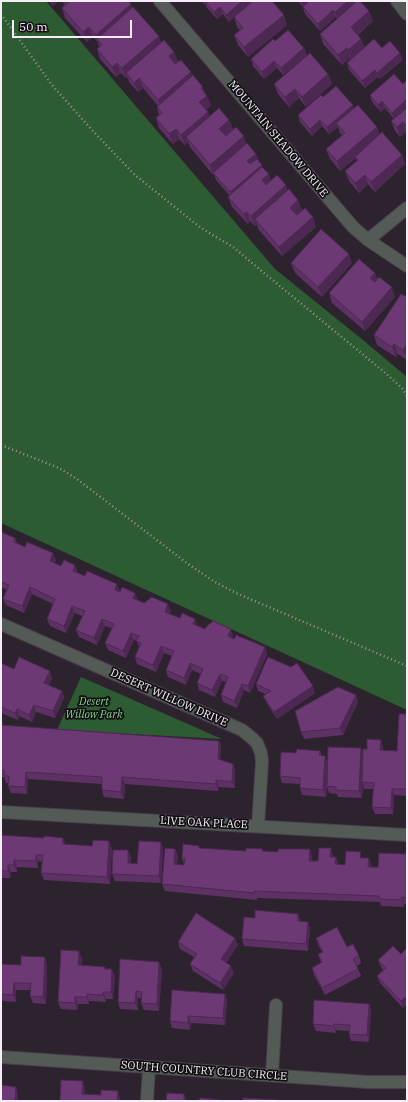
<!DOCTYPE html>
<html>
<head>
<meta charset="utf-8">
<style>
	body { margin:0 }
	#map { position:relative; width:408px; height:1102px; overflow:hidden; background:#2d232e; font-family:"IBM Plex Serif",serif }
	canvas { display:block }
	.frame { position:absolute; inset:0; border:2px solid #f5eef6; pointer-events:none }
	.scale { position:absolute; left:12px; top:20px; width:120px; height:18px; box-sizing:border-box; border:2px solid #f5eef6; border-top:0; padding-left:5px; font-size:12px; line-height:14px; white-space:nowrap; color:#f5eef6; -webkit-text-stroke:3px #120e13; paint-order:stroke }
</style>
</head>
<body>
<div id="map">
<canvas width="408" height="1102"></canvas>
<div class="frame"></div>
<div class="scale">50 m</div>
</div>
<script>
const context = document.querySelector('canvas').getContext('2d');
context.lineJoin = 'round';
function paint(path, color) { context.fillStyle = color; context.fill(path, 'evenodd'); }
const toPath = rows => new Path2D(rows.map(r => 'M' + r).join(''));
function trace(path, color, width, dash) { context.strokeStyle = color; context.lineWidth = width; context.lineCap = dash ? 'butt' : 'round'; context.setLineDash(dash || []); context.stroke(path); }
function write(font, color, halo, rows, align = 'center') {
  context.font = font + ' "IBM Plex Serif",serif'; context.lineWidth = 3.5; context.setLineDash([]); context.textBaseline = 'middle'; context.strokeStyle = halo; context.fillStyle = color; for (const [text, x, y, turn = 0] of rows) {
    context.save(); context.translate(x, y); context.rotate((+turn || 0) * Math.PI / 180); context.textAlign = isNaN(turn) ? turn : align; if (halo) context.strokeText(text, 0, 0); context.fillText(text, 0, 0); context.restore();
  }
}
paint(toPath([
	[1,1,46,1,275,269,363,340,407,377,407,710,1,523],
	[81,677,222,739,57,730]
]), '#2d5b32');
const minor = toPath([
	[160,1,353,227,368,240,407,266],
	[397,1,407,14],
	[368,240,407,208],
	[1,624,242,730,253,739,257,743,261,753,262,762,258,826],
	[1,812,407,835],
	[1,1057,368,1082,407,1082],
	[272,1075,276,1005],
	[147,1101,149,1067]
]);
trace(minor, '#493f4a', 14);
trace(toPath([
	[1,14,52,85,92,130,135,175,201,228,233,247,264,273,383,371,402,388,407,396],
	[1,445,59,468,77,479,188,564,215,582,236,593,407,666]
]), '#9b929c', 2.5, [1, 3]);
trace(minor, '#545b57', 12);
paint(toPath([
	[49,1,58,1,53,6],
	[62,1,128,1,132,8,161,42,174,52,178,62,175,64,193,76,205,93,211,105,206,110,208,112,210,117,229,120,233,129,246,144,262,165,263,168,271,181,288,190,302,210,297,215,316,227,282,256,258,229,257,224,255,226,250,221,248,224,232,207,228,197,230,196,216,180,214,174,213,175,190,147,188,142,185,145,179,139,173,144,159,128,156,118,159,115,157,107,158,106,143,88,138,92,130,83,127,77,126,78,121,73,116,77,100,59,97,49,99,47,98,42,93,37,87,42,65,18,62,8,65,5],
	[201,1,253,1,287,25,248,57,238,45,234,35,240,30,237,27,234,17,229,22,223,14,217,19,207,8,206,4,205,5],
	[298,1,360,1,373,21,358,35,361,39,365,48,382,48,403,60,380,79,378,77,365,88,349,70,347,63,351,59,350,58,342,65,323,44,320,34,337,19,336,17,320,31,305,14,303,7],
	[275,41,304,48,307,55,283,75,277,68,264,79,253,66,251,59],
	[328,74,332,84,306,107,299,98,289,107,278,94,274,84],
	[407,80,407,133,406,132,400,137,395,131,391,121,394,119,385,108,381,112,372,102,370,95,403,84],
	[323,97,354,108,377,127,379,135,402,155,405,164,375,192,368,184,359,193,349,181,345,171,357,161,356,158,340,171,330,159,326,149,342,135,340,133,338,127,329,134,322,126,312,136,300,122,298,115],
	[291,263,352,263,322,297,295,273],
	[375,273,377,279,395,297,365,331,332,303,329,293],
	[407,297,407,360,398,354,396,357,377,345,374,335],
	[1,532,15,538,17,543,56,560,54,563,78,572,78,573,120,591,137,600,144,603,171,611,169,614,205,629,233,636,232,638,265,647,267,654,250,693,244,690,237,708,223,702,221,695,226,682,222,681,215,697,199,690,197,683,201,674,192,670,186,685,168,677,166,670,172,656,164,653,156,672,137,664,135,657,139,648,137,641,134,640,126,658,108,650,105,643,112,628,105,626,97,645,79,637,76,630,82,616,75,613,66,633,50,626,47,619,53,604,32,594,24,613,6,605,3,599,7,590,1,587],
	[1,664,14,669,52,678,49,685,62,691,64,698,55,718,36,712,32,722,19,716,18,720,1,713],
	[256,684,315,693,277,719,266,702,263,696,266,694,258,691],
	[356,695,358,702,343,735,304,739,301,732],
	[407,714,407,796,394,795,393,814,375,814,372,807,373,789,364,789,363,784,362,798,338,797,337,794,329,793,327,786,328,768,326,797,302,795,300,788,300,784,282,783,280,776,296,753,320,751,321,755,328,762,363,753,367,749,383,747,383,750,397,751],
	[1,725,219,741,221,748,220,760,233,764,235,771,235,788,219,787,218,791,125,784,124,799,104,797,102,790,102,784,28,779,27,794,11,793,8,786,8,783,6,783,4,777,1,777],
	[1,835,65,844,112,848,110,884,44,880,41,873,42,862,38,861,38,868,17,867,17,872,11,872,10,878,1,878],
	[200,848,246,851,264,852,312,856,312,861,318,861,333,855,333,857,336,857,338,864,345,865,363,858,371,865,371,867,378,867,407,854,407,904,404,904,404,907,381,906,380,902,257,898,257,900,165,891,162,884,175,849,178,856,177,864,184,865,182,858],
	[163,849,161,883,115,881,112,874,131,857,131,863,137,864],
	[301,921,301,922,308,922,310,929,308,951,244,946,242,939],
	[235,938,238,945,226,963,234,973,223,990,193,971,190,964,194,957,180,949,178,942],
	[316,938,347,947,359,956,361,963,357,966,361,976,325,995,314,975,312,968,321,963,318,954,322,952,318,945],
	[401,954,403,1008,380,983,377,976,383,970,381,967,378,960],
	[82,958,81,965,105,967,106,969,115,976,113,999,106,999,106,1002,89,1001,89,1004,78,1004,77,1010,61,1009,58,1002],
	[47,964,46,1004,33,1003,30,996,31,990,16,990,16,1002,3,1001,1,996,1,978,21,965],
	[162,969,159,1011,144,1010,141,1003,141,998,138,998,138,1010,120,1009,118,1002],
	[225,994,227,1001,225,1025,191,1023,190,1030,172,1028,170,1021],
	[369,1004,371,1011,369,1042,351,1041,349,1034,349,1031,336,1030,336,1033,316,1031,313,1024]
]), '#5e3165');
paint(toPath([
	[52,1,58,1,53,6],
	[203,1,205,1,206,4,205,5],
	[242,1,253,1,229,22,226,15],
	[301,1,310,1,303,7],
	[348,1,357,1,338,19,335,12],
	[131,4,135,14,99,42,96,35],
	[220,7,223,14,217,19,214,12],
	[333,10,336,17,320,31,318,24],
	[369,11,373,21,355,37,351,27],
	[284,15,287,25,248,57,244,47],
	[89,27,93,37,87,42,83,32],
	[159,36,162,46,126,73,127,77,126,78,122,68],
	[361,39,365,49,352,60,348,50],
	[304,48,307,55,283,75,281,68],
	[347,48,350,58,342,65,338,55],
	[174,52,178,62,172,66,169,56],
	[400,53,403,60,380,79,377,73],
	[274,61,277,68,264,79,262,72],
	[117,63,121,73,116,77,112,67],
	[375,70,378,77,365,88,362,81],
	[191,72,195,82,162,110,158,100],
	[328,74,332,84,306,107,302,97],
	[139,78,143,88,138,92,134,83],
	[203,87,206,96,207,96,211,105,203,112,199,102,201,88],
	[295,89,299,98,289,107,285,97],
	[407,99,407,109,394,119,392,113],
	[382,101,385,108,381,112,378,105],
	[353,105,355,111,336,123,338,127,329,134,327,127],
	[208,112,211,122,186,137,188,142,185,145,181,135],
	[229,120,233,129,223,138,219,129],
	[320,120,322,126,312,136,310,129],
	[403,122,406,132,400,137,397,127],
	[377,127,380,137,355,157,356,158,340,171,337,161],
	[176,129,179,139,173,144,169,134],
	[244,136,247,146,213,173,213,175,210,165],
	[256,154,259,161,250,168,247,161],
	[402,155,405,164,375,192,371,182],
	[262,165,264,172,233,199,230,192],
	[269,174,272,184,265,190,262,180],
	[365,175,368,184,359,193,355,183],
	[286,185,289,195,255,219,257,224,255,226,251,216],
	[298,200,302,210,294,217,290,208],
	[247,212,250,221,248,224,244,214],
	[313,217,316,227,282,256,279,247],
	[349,254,352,263,322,297,318,287],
	[375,273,378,283,374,288,370,278],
	[392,287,395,297,365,331,362,322],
	[394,344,398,354,396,357,392,347],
	[407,344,407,353,406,352,407,355,407,360,403,350],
	[53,553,56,560,52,568,50,561],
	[75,565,78,572,75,578,73,571],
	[117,584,120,591,117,597,115,590],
	[30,587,32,594,24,613,22,606],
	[135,593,138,600,135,605,133,598],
	[168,604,171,611,167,619,165,612],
	[72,606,75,613,66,633,64,626],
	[102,619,105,626,97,645,94,638],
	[195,619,197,625,195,631,193,624],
	[231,629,233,636,230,643,228,636],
	[131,633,134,640,126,658,123,651],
	[161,646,164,653,156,672,153,665],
	[265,647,267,654,250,693,248,686],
	[190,663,192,670,186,685,184,678],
	[50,671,52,678,47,690,44,683],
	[220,674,222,681,215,697,212,690],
	[242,684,244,690,237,708,234,701],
	[313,686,315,693,277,719,274,712],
	[62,691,64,698,55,718,53,711],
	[356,695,358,702,343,735,340,728],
	[34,705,36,712,32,722,29,715],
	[17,709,19,716,18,720,15,713],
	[381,740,383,747,383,757,380,750],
	[219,741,221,748,220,766,218,759],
	[361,748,364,755,362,782,363,784,362,798,359,791],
	[325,756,328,762,326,797,323,790],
	[233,764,235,771,235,788,232,782],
	[26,772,28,779,27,794,25,787],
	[122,777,125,784,124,799,121,792],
	[216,780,219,787,218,791,216,784],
	[392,789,394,795,393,814,391,808],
	[63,838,66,845,63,844],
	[109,841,112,848,110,884,107,877],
	[161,842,163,849,161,883,159,876],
	[331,848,333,855,333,864,330,857],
	[175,849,178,856,176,871,174,864],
	[310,849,312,856,312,868,309,861],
	[128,850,131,857,130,870,128,863],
	[36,855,38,861,38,868,36,861],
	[336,857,338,864,338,871,335,864],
	[369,858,371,865,371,874,368,867],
	[14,860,17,867,17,872,14,865],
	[8,865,11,872,10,878,8,871],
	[402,897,404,904,404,907,402,900],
	[298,914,301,921,300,928,298,921],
	[308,922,310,929,308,951,306,944],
	[235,938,238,945,224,966,221,959],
	[79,951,82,958,81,972,78,965],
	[45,957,47,964,46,1004,43,997],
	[159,962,162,969,159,1011,157,1004],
	[231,966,234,973,223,990,220,983],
	[112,969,115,976,113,999,111,992],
	[14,983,16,990,16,1002,13,995],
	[136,991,138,998,138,1010,135,1003],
	[103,992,106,999,106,1002,103,995],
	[87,994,89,1001,89,1004,87,997],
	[225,994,227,1001,225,1025,223,1018],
	[407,996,407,1005,403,1008,401,1001],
	[75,997,78,1004,77,1010,75,1003],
	[369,1004,371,1011,369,1042,367,1035],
	[188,1016,191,1023,190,1030,188,1023],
	[334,1024,336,1030,336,1033,334,1026],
	[83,1081,85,1088,85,1101,82,1094],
	[16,1087,18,1094,18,1101,15,1101],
	[118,1091,120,1098,120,1101,117,1101],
	[184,1094,187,1101,184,1101]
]), '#4c2852');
const building = toPath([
	[70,1,128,1,131,4,96,35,89,27,83,32,62,8,70,1],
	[205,1,242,1,226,15,220,7,214,12,205,1],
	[253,1,272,1,284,15,244,47,234,35,243,28,234,17,253,1],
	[309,1,348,1,335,12,333,10,318,24,303,7,309,1],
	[357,1,360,1,369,11,351,27,361,39,348,50,347,48,338,55,320,34,357,1],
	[133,7,159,36,122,68,117,63,112,67,97,49,102,45,97,39,133,7],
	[288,30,304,48,281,68,274,61,262,72,251,59,273,39,275,41,288,30],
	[374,39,382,48,390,41,400,53,377,73,375,70,362,81,347,63,374,39],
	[164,40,174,52,169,56,175,64,181,60,191,72,158,100,139,78,134,83,126,73,164,40],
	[310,53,328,74,302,97,295,89,285,97,274,84,310,53],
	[394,74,403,84,407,80,407,99,392,113,382,101,378,105,370,95,394,74],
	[193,75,203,87,201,88,207,96,199,102,208,112,181,135,176,129,169,134,156,118,162,113,157,107,193,75],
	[336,86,353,105,327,127,320,120,310,129,298,115,321,95,323,97,336,86],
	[358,105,377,127,337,161,326,149,345,133,336,123,358,105],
	[219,108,229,120,219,129,226,136,236,127,244,136,210,165,186,137,219,108],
	[407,108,407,127,403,122,397,127,391,121,407,108],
	[382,132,402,155,371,182,365,175,355,183,345,171,358,160,355,157,382,132],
	[247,143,256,154,247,161,250,164,257,159,262,165,230,192,213,173,247,143],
	[262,167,269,174,262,180,266,185,277,175,286,185,251,216,247,212,244,214,228,197,262,167],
	[289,189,298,200,290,208,297,215,305,208,313,217,279,247,255,219,289,189],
	[321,229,349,254,318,287,291,263,321,229],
	[359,259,375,273,370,278,375,282,379,277,392,287,362,322,329,293,359,259],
	[401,294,407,297,407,344,403,350,394,344,392,347,374,335,401,294],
	[1,532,15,538,14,542,25,547,27,542,53,553,50,561,61,566,64,560,75,565,73,571,85,576,87,571,117,584,115,590,120,592,122,587,135,593,133,598,144,603,152,597,168,604,165,612,180,618,182,613,195,619,193,624,205,629,206,627,213,621,231,629,228,636,234,639,236,635,265,647,248,686,242,684,234,701,221,695,228,677,220,674,212,690,197,683,203,669,190,663,184,678,166,670,174,651,161,646,153,665,135,657,141,643,136,641,139,636,131,633,123,651,105,643,114,624,102,619,94,638,76,630,85,611,72,606,64,626,47,619,55,599,30,587,22,606,3,599,9,585,1,582,1,532],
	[19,657,50,671,44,683,62,691,53,711,34,705,29,715,17,709,15,713,1,707,1,663,14,669,19,657],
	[268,657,291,667,297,663,313,686,274,712,263,696,271,691,256,684,268,657],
	[338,687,356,695,340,728,301,732,295,711,338,687],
	[399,714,407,714,407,789,392,789,391,808,372,807,374,783,362,782,363,749,367,749,367,739,381,740,380,750,397,751,399,714],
	[1,725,219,741,218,759,233,764,232,782,216,780,216,784,122,777,121,792,102,790,102,777,26,772,25,787,8,786,9,776,4,776,4,770,1,770,1,725],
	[328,747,361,748,359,791,336,790,336,787,327,786,328,747],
	[297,749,320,751,319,755,325,756,323,790,300,788,300,778,280,776,281,752,296,753,297,749],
	[1,835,44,838,44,836,63,838,63,844,92,846,93,840,109,841,107,877,41,873,43,855,36,855,36,861,14,860,14,865,8,865,8,871,1,871,1,835],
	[139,841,161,842,159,876,112,874,113,850,128,850,128,863,137,864,139,841],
	[183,844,199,846,199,848,246,851,246,848,263,849,262,851,278,852,278,849,310,849,309,861,318,861,319,848,331,848,330,857,336,857,335,864,345,865,346,851,361,852,360,858,369,858,368,867,378,867,379,853,407,854,407,898,402,897,402,900,379,899,379,896,254,891,254,893,162,884,165,848,175,849,174,864,184,865,185,858,182,858,183,844],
	[255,910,298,914,298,921,308,922,306,944,242,939,244,917,255,918,255,910],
	[196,913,235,938,221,959,231,966,220,983,190,964,197,954,178,942,196,913],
	[337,927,347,947,353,944,359,956,353,959,358,969,322,988,312,968,322,962,318,954,323,952,316,938,337,927],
	[393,946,401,954,406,949,407,950,407,996,401,1001,377,976,386,968,378,960,393,946],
	[61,950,79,951,78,965,105,967,104,969,112,969,111,992,103,992,103,995,87,994,87,997,75,997,75,1003,58,1002,61,950],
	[21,956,45,957,43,997,30,996,31,983,14,983,13,995,1,994,1,964,21,965,21,956],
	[120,959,159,962,157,1004,141,1003,142,992,136,991,135,1003,118,1002,120,959],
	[172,990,225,994,223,1018,188,1016,188,1023,170,1021,172,990],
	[314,1000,369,1004,367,1035,349,1034,350,1025,334,1024,334,1026,313,1024,314,1000],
	[61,1080,83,1081,82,1094,101,1095,101,1090,118,1091,117,1101,60,1101,61,1080],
	[1,1085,16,1087,15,1101,1,1101,1,1085],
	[167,1093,184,1094,184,1101,166,1101,167,1093],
	[200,1098,220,1100,220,1101,199,1101,200,1098],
	[243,1098,279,1100,279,1101,243,1101,243,1098]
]);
paint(building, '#6d3975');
trace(building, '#4c2852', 1);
write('11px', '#f5eef6', '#120e13', [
	["MOUNTAIN SHADOW DRIVE",278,139,50],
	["DESERT WILLOW DRIVE",169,698,24],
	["LIVE OAK PLACE",204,823,3],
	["SOUTH COUNTRY CLUB CIRCLE",204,1071,4]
]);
write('italic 11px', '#7dd787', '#120e13', [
	["Desert",94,702],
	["Willow Park",94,715]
]);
</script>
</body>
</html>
